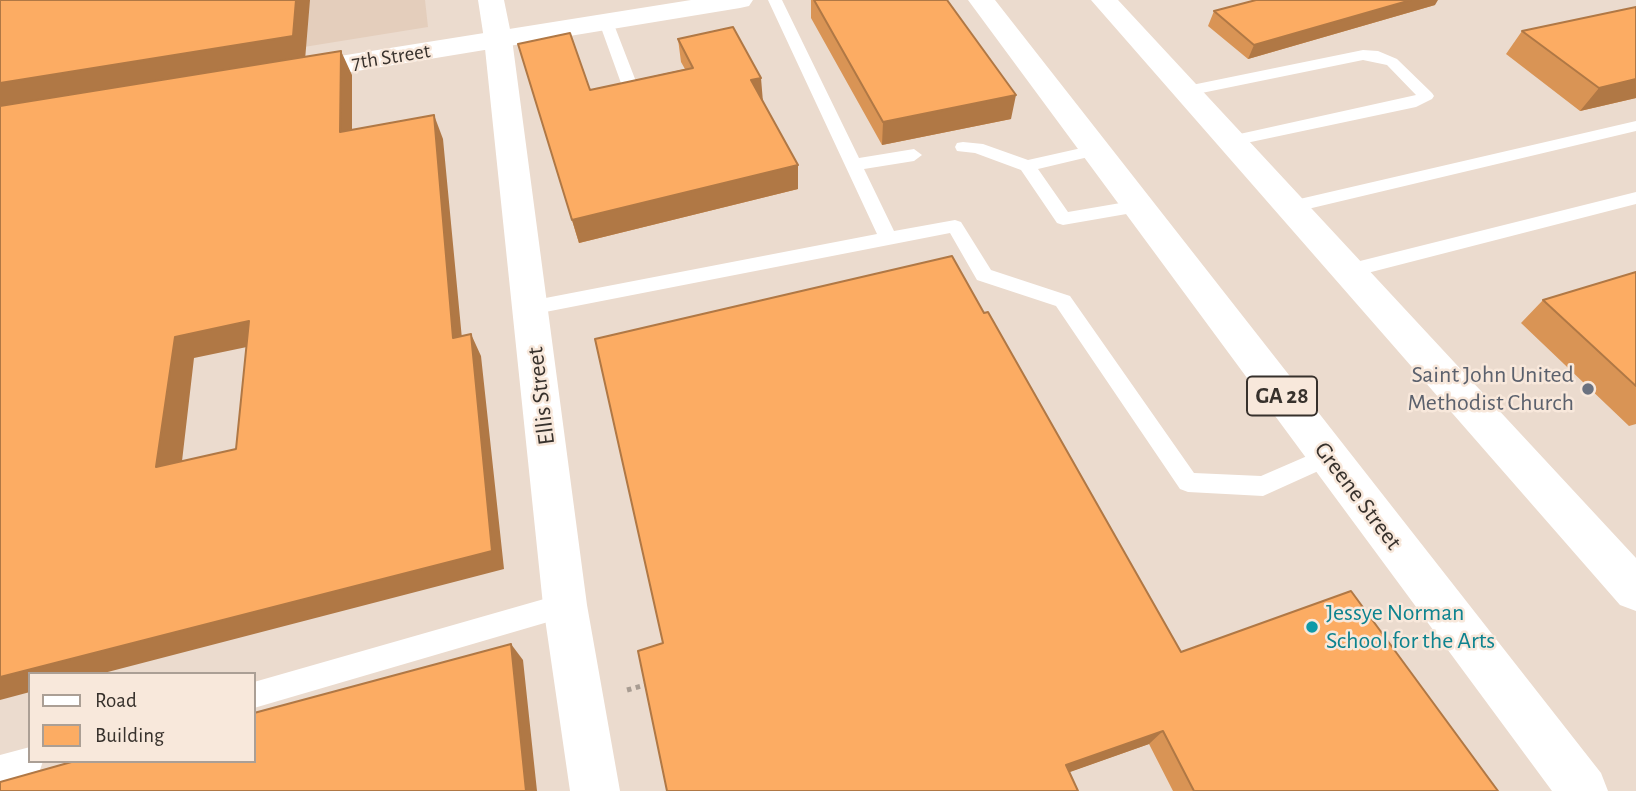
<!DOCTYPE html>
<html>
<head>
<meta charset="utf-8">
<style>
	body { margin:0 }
	#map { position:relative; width:1636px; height:791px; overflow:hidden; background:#ebdbce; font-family:"Alegreya Sans",sans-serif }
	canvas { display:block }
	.legend { position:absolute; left:28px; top:672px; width:228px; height:91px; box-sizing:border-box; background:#f8e8db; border:2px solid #ab9f95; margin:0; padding:9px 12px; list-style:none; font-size:21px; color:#37312c }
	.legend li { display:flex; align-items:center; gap:14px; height:35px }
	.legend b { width:35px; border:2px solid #ab9f95 }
</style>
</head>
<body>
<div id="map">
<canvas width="1636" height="791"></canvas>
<ul class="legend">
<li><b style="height:9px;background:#fff"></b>Road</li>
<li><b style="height:19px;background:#fcac63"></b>Building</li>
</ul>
</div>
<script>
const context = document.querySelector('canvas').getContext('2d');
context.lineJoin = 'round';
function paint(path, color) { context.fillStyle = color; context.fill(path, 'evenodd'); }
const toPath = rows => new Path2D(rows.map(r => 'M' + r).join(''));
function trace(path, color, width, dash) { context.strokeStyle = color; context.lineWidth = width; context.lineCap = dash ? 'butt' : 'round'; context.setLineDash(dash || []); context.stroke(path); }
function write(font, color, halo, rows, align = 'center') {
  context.font = font + ' "Alegreya Sans",sans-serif'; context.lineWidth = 5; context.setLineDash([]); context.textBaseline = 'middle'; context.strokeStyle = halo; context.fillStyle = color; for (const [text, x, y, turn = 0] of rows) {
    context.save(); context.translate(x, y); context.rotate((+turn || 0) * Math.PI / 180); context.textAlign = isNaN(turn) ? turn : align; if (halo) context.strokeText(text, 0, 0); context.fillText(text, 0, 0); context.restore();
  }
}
paint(toPath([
	[0,0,425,0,428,27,0,96]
]), '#e4cebc');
trace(toPath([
	[627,690,649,684]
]), '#a89c92', 5, [4.5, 4.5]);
paint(toPath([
	[768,0,782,0,859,158,914,149,922,155,914,161,864,169,894,231,955,220,961,222,991,270,1070,296,1194,473,1261,476,1328,447,1336,449,1339,456,1336,463,1263,496,1188,492,1180,489,1056,306,977,280,950,233,530,315,523,313,520,308,523,303,530,301,877,234,768,0],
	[606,18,613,22,642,97,640,100,628,100,626,97,599,22,606,18],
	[1363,50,1378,51,1397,59,1432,93,1434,96,1432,99,1416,107,1232,146,1224,141,1226,137,1416,95,1387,65,1363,60,1187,96,1179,91,1187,86,1363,50],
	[1636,121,1636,131,1291,213,1282,207,1291,201,1636,121],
	[963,142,983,144,1028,160,1095,145,1101,146,1103,150,1101,154,1038,169,1068,212,1138,200,1147,206,1138,212,1063,225,1057,223,1021,170,975,153,957,151,955,147,957,143,963,142],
	[1636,192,1636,204,1348,278,1341,276,1339,271,1341,266,1348,264,1636,192],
	[565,593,574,597,577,605,574,613,565,617,254,708,254,682,565,593],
	[30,747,30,761,43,761,40,770,0,783,0,755,30,747]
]), '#fff');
paint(toPath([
	[478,0,504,0,512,39,587,605,620,791,570,791,543,605,484,39,478,0]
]), '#fff');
paint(toPath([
	[691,0,753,0,749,6,740,8,296,81,286,78,282,72,286,66,296,63,691,0]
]), '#fff');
paint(toPath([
	[968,0,995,0,1601,773,1608,791,1552,791,968,0],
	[1091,0,1118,0,1636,558,1636,611,1620,605,1091,0]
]), '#fff');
paint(toPath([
	[811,0,947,0,1011,119,882,145,811,18],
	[1435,5,1248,59,1208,26,1214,11],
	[1636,7,1636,98,1580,111,1506,54,1522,31],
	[678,39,798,189,579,243,518,44,590,90,685,69,681,62],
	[1636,272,1636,424,1629,426,1521,323,1543,300],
	[984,313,1181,652,1498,791,1173,791,1149,744,1069,772]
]), '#d99455');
paint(toPath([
	[296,0,310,0,305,60,0,109,0,83],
	[1411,0,1438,0,1435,5,1248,59,1254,45],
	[341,51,352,75,352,155,340,132],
	[761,78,763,102,751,80],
	[1636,79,1636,98,1580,111,1599,88],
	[1016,95,1011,119,882,145,883,122],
	[434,115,443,139,464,360,453,338],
	[798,165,798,189,579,243,572,220],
	[249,321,266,343,194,358,179,487,156,467,175,337],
	[471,334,481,356,504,569,100,674,30,674,30,692,0,700,0,677],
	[511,644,523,660,537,791,526,791],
	[1163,731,1149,744,1056,777,1066,765]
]), '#b07845');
const building = toPath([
	[0,0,296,0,293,36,0,83,0,0],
	[814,0,947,0,1016,95,883,122,814,0],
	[1256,0,1411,0,1254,45,1214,11,1256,0],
	[1636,7,1636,79,1599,88,1522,31,1636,7],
	[733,27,761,78,751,80,798,165,572,220,518,44,570,33,590,90,693,68,678,39,733,27],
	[341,51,340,132,434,115,453,338,471,334,492,551,0,677,0,106,341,51],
	[249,321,236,449,156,467,175,337,249,321],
	[952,256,984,313,988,312,1181,652,1351,591,1498,791,1194,791,1163,731,1066,765,1078,791,667,791,638,651,663,643,595,339,952,256],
	[1636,272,1636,386,1543,300,1636,272],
	[511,644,526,791,0,791,0,782,75,761,254,761,254,713,511,644]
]);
paint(building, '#fcac63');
trace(building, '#b07845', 2);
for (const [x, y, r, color] of [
	[1588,389,7,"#6b7280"],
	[1312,627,7,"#0f9aa8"]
]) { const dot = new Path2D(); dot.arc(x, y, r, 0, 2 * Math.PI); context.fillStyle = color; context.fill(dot); trace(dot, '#f8e8db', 2.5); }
write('21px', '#37312c', '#f8e8db', [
	["7th Street",391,57,-9]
]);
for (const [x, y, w] of [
	[1282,396,70]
]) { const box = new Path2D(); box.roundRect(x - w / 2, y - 19.5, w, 39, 5); context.fillStyle = '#f8e8db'; context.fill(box); trace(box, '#37312c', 2); }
write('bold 23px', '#37312c', null, [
	["GA 28",1282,396]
]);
write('24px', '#5b616d', '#f8e8db', [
	["Saint John United",1574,375],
	["Methodist Church",1574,403]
], 'right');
write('24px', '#37312c', '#f8e8db', [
	["Ellis Street",541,396,-97],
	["Greene Street",1358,496,53]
]);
write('24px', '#0d838f', '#f8e8db', [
	["Jessye Norman",1326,613],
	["School for the Arts",1326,641]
], 'left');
</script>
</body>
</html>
